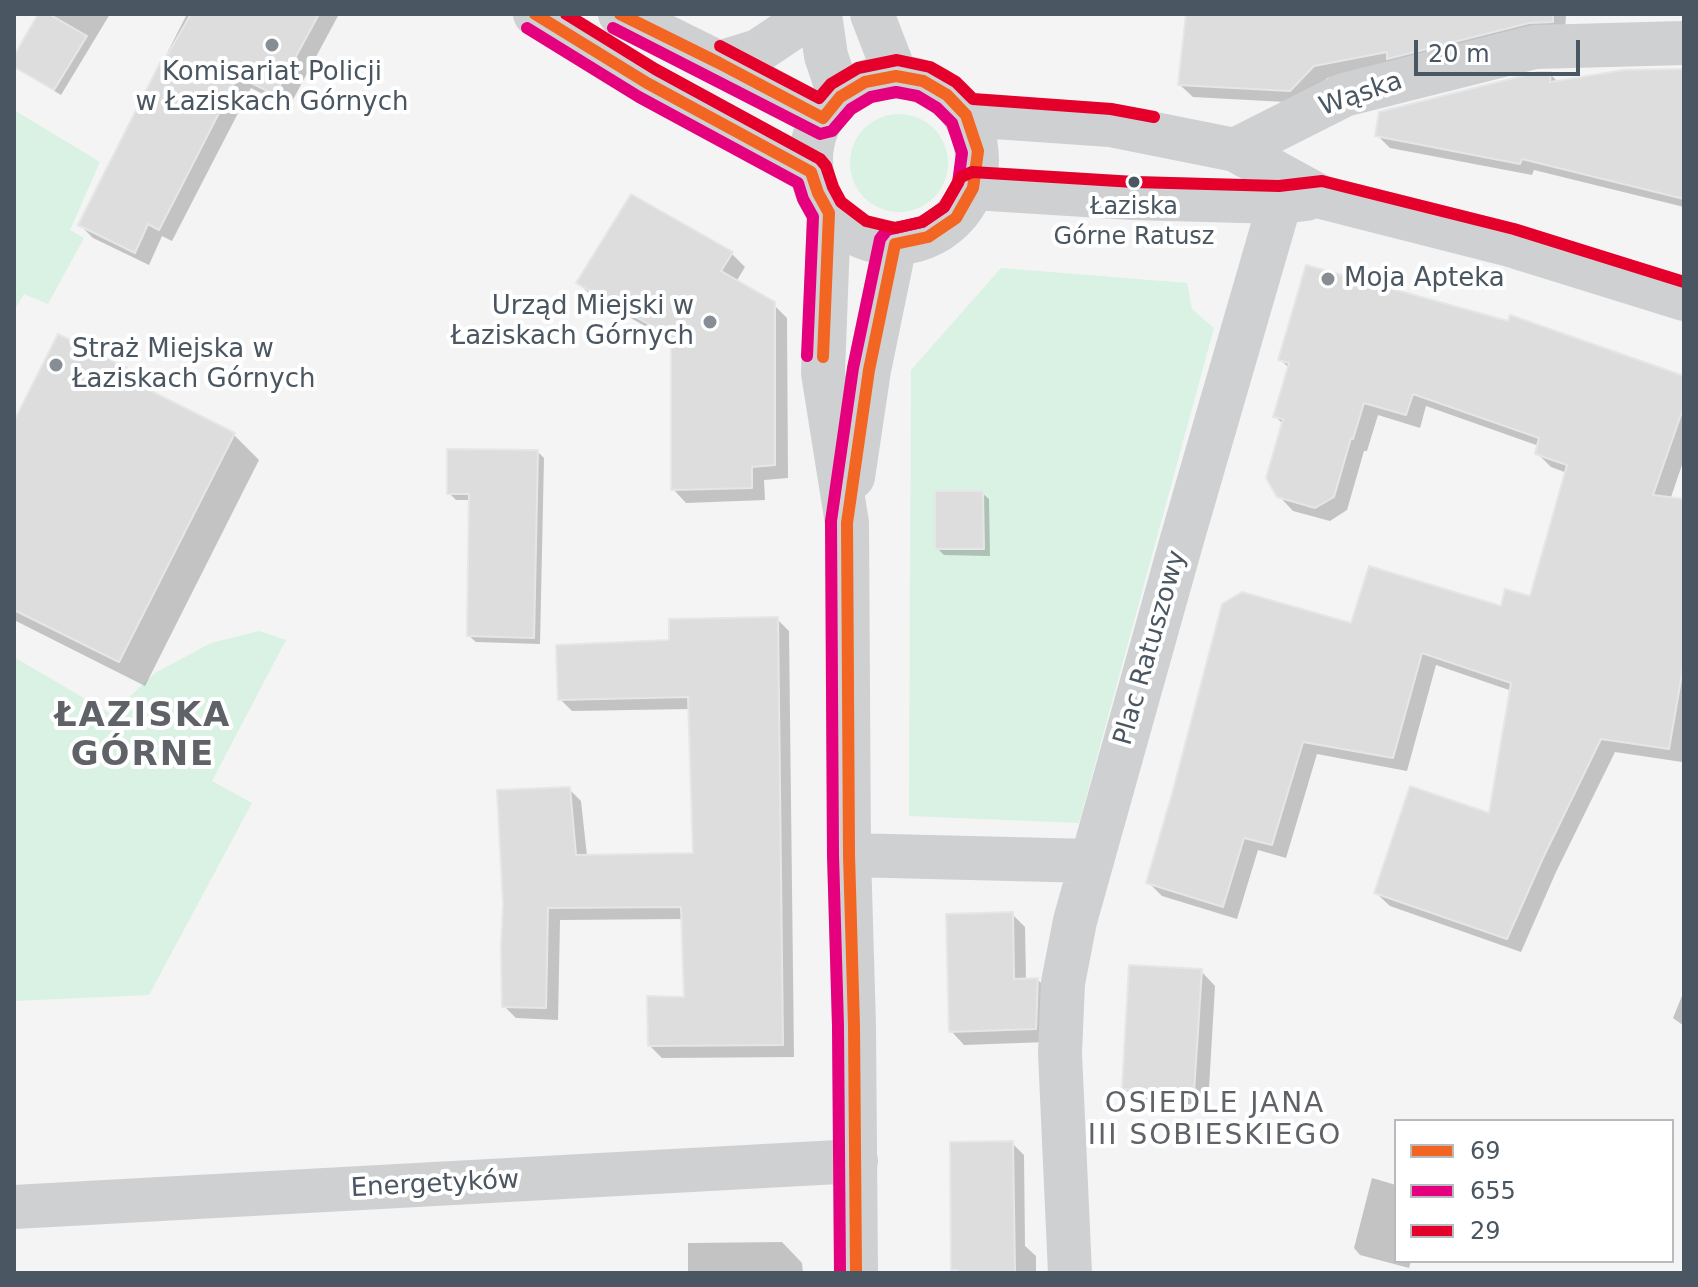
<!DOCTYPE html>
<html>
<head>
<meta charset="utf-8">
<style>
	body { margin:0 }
	#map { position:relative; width:1698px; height:1287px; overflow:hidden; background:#f4f4f4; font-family:"DejaVu Sans",sans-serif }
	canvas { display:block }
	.frame { position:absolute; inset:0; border:16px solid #4a5661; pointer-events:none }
	.legend { position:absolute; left:1394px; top:1119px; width:280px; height:144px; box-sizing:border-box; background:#fff; border:2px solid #b7bbc0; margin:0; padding:10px 14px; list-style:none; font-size:24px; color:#4a5661 }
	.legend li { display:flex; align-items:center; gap:16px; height:40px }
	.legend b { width:40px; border:2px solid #b7bbc0 }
	.scale { position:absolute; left:1414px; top:40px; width:166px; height:36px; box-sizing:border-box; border:4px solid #4a5661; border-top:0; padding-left:10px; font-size:24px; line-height:28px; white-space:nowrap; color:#4a5661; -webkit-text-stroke:6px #fff; paint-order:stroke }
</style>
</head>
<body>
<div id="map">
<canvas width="1698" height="1287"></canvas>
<div class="frame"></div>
<ul class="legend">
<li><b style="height:10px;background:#f26522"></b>69</li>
<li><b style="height:10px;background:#e5007d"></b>655</li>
<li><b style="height:10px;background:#e4002b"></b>29</li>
</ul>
<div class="scale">20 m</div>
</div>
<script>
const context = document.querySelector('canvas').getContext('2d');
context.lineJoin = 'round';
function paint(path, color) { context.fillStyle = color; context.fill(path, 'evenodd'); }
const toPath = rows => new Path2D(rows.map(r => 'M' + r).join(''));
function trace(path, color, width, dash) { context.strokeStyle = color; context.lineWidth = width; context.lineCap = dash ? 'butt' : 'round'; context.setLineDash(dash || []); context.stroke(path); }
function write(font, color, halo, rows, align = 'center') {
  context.font = font + ' "DejaVu Sans",sans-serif'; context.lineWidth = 8; context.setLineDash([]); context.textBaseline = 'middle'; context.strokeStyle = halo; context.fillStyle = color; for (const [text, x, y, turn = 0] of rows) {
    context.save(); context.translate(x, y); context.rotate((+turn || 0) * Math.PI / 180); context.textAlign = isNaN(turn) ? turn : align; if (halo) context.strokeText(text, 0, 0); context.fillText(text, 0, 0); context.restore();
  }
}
paint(toPath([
	[14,110,100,162,70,230,84,238,48,304,24,294,14,311],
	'850 163a49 49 0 1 1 98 0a49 49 0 1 1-98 0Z',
	[1001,268,1187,283,1192,309,1214,328,1079,823,909,816,911,370],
	[259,631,286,640,212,781,252,803,149,995,14,1001,14,657,111,714,155,673,211,643]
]), '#d9f2e3');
paint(toPath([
	[42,14,110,14,61,95,19,70,14,66,14,60],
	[187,14,339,14,289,107,251,88,172,241,162,236,149,265,93,238,80,225],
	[1188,14,1566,14,1565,34,1327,78,1304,103,1193,97,1180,85],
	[1684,71,1684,207,1534,170,1532,175,1390,148,1378,136,1550,74,1558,82],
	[731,253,745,267,736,282,773,304,787,318,788,478,764,480,765,500,686,503,673,489,673,342,592,296,578,283],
	[1280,359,1684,378,1684,459,1667,509,1684,650,1684,753,1682,762,1615,752,1556,872,1521,952,1390,906,1376,893,1491,816,1512,691,1436,665,1407,771,1317,754,1286,858,1258,850,1237,919,1162,896,1148,882,1353,626,1502,609,1532,598,1567,473,1551,467,1537,453,1539,446,1426,406,1420,428,1378,415,1367,451,1364,451,1347,510,1330,521,1293,511,1279,496,1284,425,1275,416,1290,369],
	[126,370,148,392,234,435,259,460,145,686,14,620,14,426],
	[538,452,544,458,540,644,476,642,469,636,471,500,456,500,449,493],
	[982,493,989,499,990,556,944,555,937,548],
	[777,619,789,631,794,1057,662,1058,650,1046,686,999,683,919,560,920,558,1020,516,1018,504,1006,569,789,581,801,587,856,695,855,691,709,572,711,560,699,672,642],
	[1012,914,1025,927,1026,980,1038,980,1051,993,1048,1042,964,1045,951,1031],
	[1201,971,1215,986,1208,1105,1139,1102,1124,1088],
	[1684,991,1684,1026,1673,1018],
	[1012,1143,1024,1155,1025,1246,1036,1256,1036,1273,957,1273,953,1269],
	[1372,1178,1396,1185,1396,1261,1411,1261,1409,1268,1360,1255,1354,1248],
	[782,1242,802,1263,803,1273,688,1273,688,1243]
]), '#0003');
const building = toPath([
	[38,14,49,14,87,36,54,90,14,67,14,56,38,14],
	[191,14,319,14,275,95,238,76,159,230,148,224,135,253,78,225,163,57,165,59,191,14],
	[1186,14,1553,14,1553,22,1529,23,1387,59,1387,52,1314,66,1290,91,1178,85,1186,14],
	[1684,69,1684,199,1522,159,1520,164,1375,136,1379,112,1538,72,1551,72,1550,82,1624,70,1684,69],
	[631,194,733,252,721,271,775,302,775,465,752,467,752,488,671,490,671,337,576,283,631,194],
	[1306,265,1508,321,1510,315,1684,376,1684,406,1653,495,1684,499,1684,662,1669,749,1601,739,1543,858,1507,939,1374,893,1410,786,1489,813,1511,683,1422,653,1393,758,1303,742,1272,845,1244,838,1223,907,1146,883,1172,794,1222,604,1242,592,1351,623,1369,566,1501,606,1505,589,1530,596,1567,465,1535,454,1539,438,1413,394,1406,415,1364,403,1353,439,1351,438,1334,497,1315,508,1277,497,1266,478,1283,419,1273,417,1289,363,1278,360,1306,265],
	[58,334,127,368,123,377,235,433,119,662,14,610,14,421,58,334],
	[447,449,538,450,534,638,467,636,469,494,447,494,447,449],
	[935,491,983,491,984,549,935,549,935,491],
	[778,617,783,1045,648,1046,647,996,684,997,681,907,548,908,546,1008,502,1007,501,948,503,904,497,790,570,787,576,855,693,853,688,697,558,700,556,645,669,640,669,619,778,617],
	[1013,912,1014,979,1038,978,1036,1029,949,1032,946,914,1013,912],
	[1129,965,1202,969,1194,1092,1122,1089,1129,965],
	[1013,1141,1015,1273,958,1273,958,1270,951,1270,950,1142,1013,1141]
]);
paint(building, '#ddddde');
trace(building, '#e5e6e7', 2);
trace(toPath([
	[535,14,647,83,811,172],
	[620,14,719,63,823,118],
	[820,14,826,56,840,97],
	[872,14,896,76],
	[719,63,758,51,791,29,804,14],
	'811 160a83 83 0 1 1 166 0a83 83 0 1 1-166 0Z',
	[966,115,1110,125,1235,150,1321,197,1510,245,1684,299],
	[1235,150,1344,95,1535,47,1684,43],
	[973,188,1133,198,1280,202,1306,199],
	[829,213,823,373,847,523,849,855,854,1026,856,1273],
	[853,477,869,370,895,244],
	[849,855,1092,861],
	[14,1207,856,1161],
	[1070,1273,1060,1053,1063,983,1075,921,1181,543,1280,202]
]), '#ced0d2', 44);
trace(toPath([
	[535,14,647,83,811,172,818,193,829,213,823,357],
	[620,14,719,63,823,118,840,97,865,82,896,76,923,81,947,95,966,115,978,151,973,188,956,218,928,237,895,244,869,370,847,523,849,855,854,1026,856,1273]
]), '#f26522', 12);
trace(toPath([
	[527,28,639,97,798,183,803,199,813,217,807,356],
	[613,28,820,134,832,131,851,109,871,97,896,92,917,96,937,108,952,123,962,153,958,183,944,207,922,222,887,230,880,239,853,368,831,521,833,855,838,1026,840,1273]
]), '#e5007d', 12);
trace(toPath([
	[566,14,655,69,820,159,826,166,833,187,841,202,866,221,895,228,922,222,944,207,961,177,972,172,1134,182,1279,186,1322,181,1514,229,1684,282],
	[720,46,819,98,831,84,858,68,897,60,930,67,956,82,973,99,1111,109,1154,117]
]), '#e4002b', 12);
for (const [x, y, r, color] of [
	[272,45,8,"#868d94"],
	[1134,182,7,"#4a5661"],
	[1328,279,8,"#868d94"],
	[710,322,8,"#868d94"],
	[56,365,8,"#868d94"]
]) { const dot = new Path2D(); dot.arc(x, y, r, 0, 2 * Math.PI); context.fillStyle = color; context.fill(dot); trace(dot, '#fff', 3); }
write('24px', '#4a5661', '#fff', [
	["Łaziska",1134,208],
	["Górne Ratusz",1134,238]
]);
write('26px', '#4a5661', '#fff', [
	["Komisariat Policji",272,73,"center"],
	["w Łaziskach Górnych",272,103,"center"],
	["Moja Apteka",1344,279],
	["Urząd Miejski w",694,307,"right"],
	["Łaziskach Górnych",694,337,"right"],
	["Straż Miejska w",72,350],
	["Łaziskach Górnych",72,380]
], 'left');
write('26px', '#4a5661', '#fff', [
	["Wąska",1361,95,-19],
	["Plac Ratuszowy",1151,648,-74],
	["Energetyków",435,1185,-3]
]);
context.letterSpacing = '2px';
write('28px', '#5f6368', '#fff', [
	["OSIEDLE JANA",1215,1105],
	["III SOBIESKIEGO",1215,1137]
]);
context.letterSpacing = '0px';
context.letterSpacing = '2px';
write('bold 34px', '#5f6368', '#fff', [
	["ŁAZISKA",143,717],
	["GÓRNE",143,756]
]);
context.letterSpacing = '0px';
</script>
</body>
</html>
